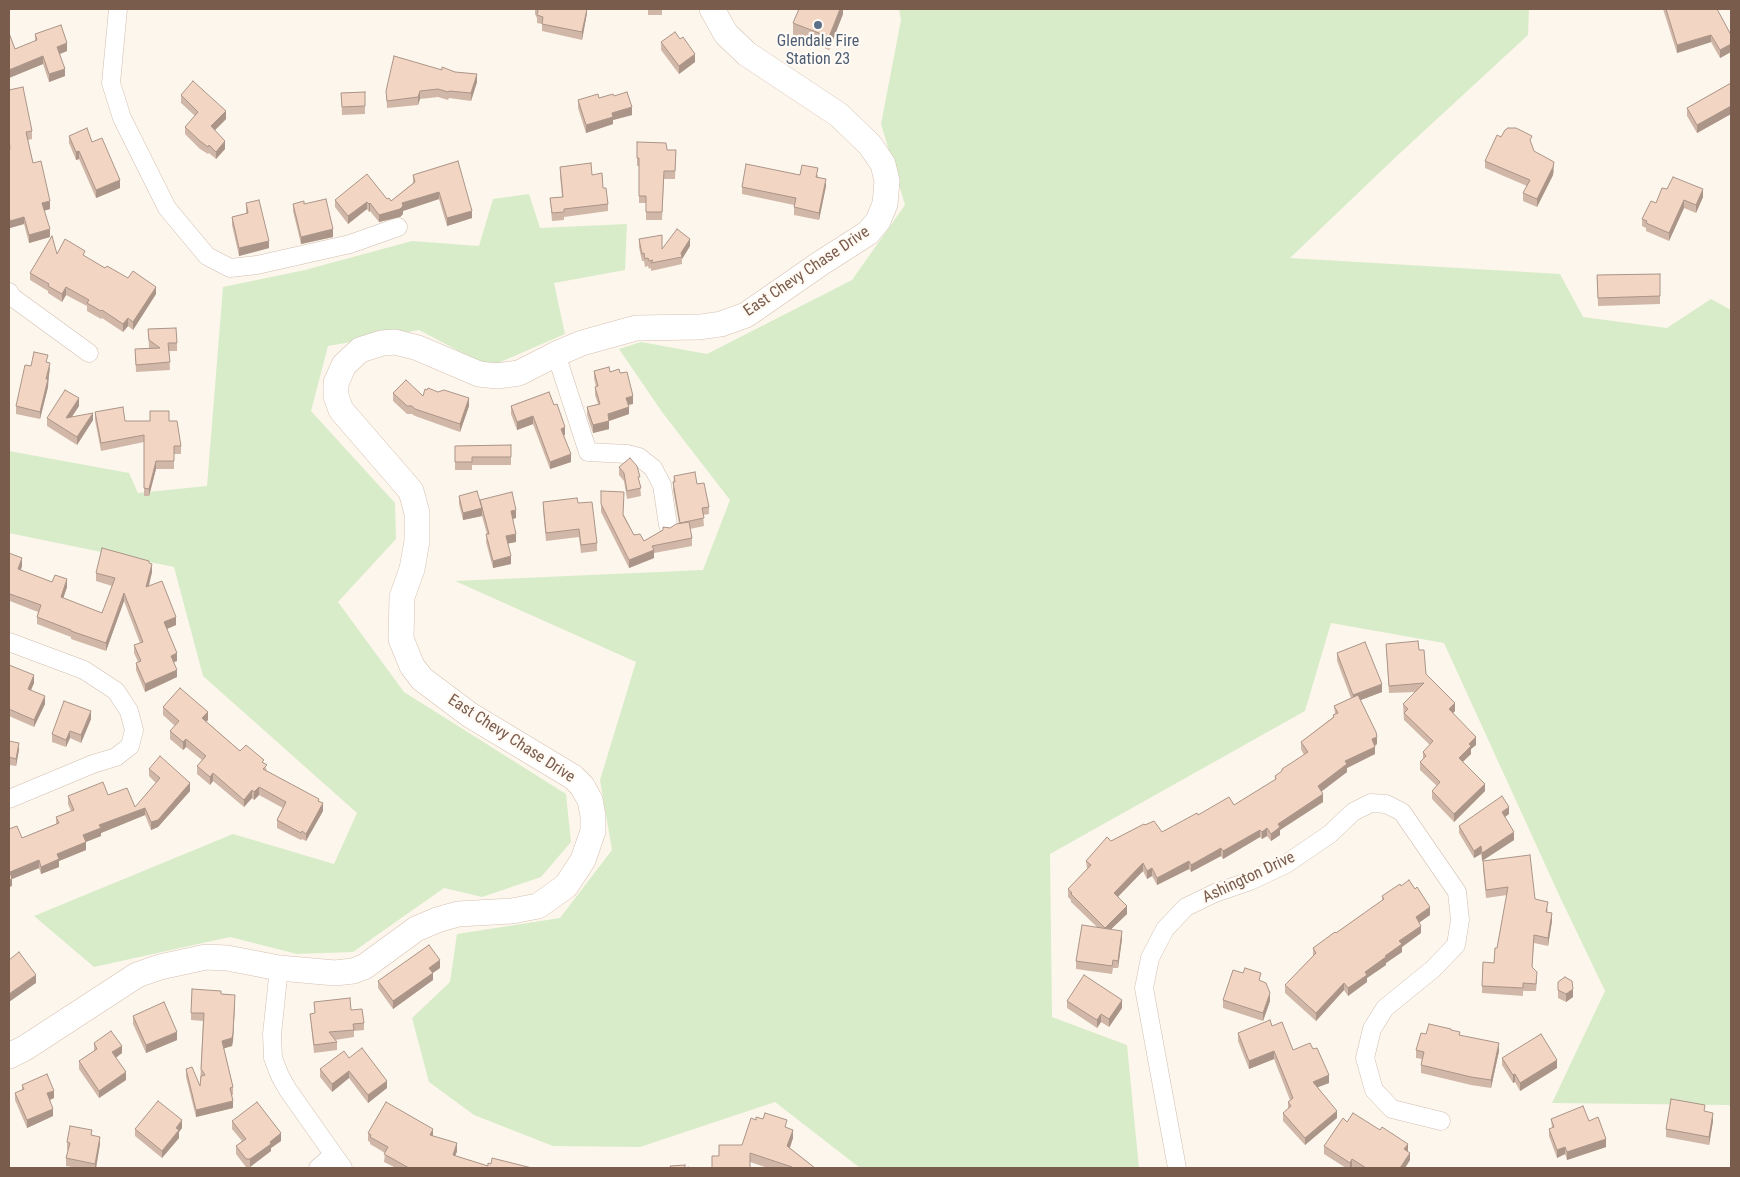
<!DOCTYPE html>
<html>
<head>
<meta charset="utf-8">
<style>
	body { margin:0 }
	#map { position:relative; width:1740px; height:1177px; overflow:hidden; background:#fdf6ec; font-family:"Roboto Condensed",sans-serif }
	canvas { display:block }
	.frame { position:absolute; inset:0; border:10px solid #7a5c4d; pointer-events:none }
</style>
</head>
<body>
<div id="map">
<canvas width="1740" height="1177"></canvas>
<div class="frame"></div>
</div>
<script>
const context = document.querySelector('canvas').getContext('2d');
context.lineJoin = 'round';
function paint(path, color) { context.fillStyle = color; context.fill(path, 'evenodd'); }
const toPath = rows => new Path2D(rows.map(r => 'M' + r).join(''));
function trace(path, color, width, dash) { context.strokeStyle = color; context.lineWidth = width; context.lineCap = dash ? 'butt' : 'round'; context.setLineDash(dash || []); context.stroke(path); }
function write(font, color, halo, rows, align = 'center') {
  context.font = font + ' "Roboto Condensed",sans-serif'; context.lineWidth = 4.5; context.setLineDash([]); context.textBaseline = 'middle'; context.strokeStyle = halo; context.fillStyle = color; for (const [text, x, y, turn = 0] of rows) {
    context.save(); context.translate(x, y); context.rotate((+turn || 0) * Math.PI / 180); context.textAlign = isNaN(turn) ? turn : align; if (halo) context.strokeText(text, 0, 0); context.fillText(text, 0, 0); context.restore();
  }
}
paint(toPath([
	[899,9,1529,9,1528,35,1399,154,1290,258,1560,274,1583,317,1667,328,1711,299,1731,310,1731,1109,1729,1105,1552,1103,1605,991,1560,897,1444,643,1331,623,1305,711,1050,854,1052,1017,1127,1045,1139,1168,860,1168,775,1102,640,1147,553,1146,474,1115,429,1082,412,1018,450,982,457,934,560,918,612,850,600,780,636,662,455,581,703,570,730,500,662,412,619,349,641,342,707,354,852,280,905,205,881,124,901,20],
	[529,194,540,228,627,224,625,270,554,283,565,334,489,367,419,330,328,346,311,411,395,503,396,539,338,602,404,692,566,794,571,842,541,877,482,897,444,888,353,952,297,954,230,937,94,967,34,916,233,834,334,864,357,813,203,676,174,567,9,533,9,451,129,473,138,493,207,486,223,287,305,270,412,241,479,246,493,199]
]), '#d8ecc9');
const street = toPath([
	[118,9,111,83,122,118,167,208,207,256,230,268,257,265,350,244,398,227],
	[9,292,12,297,89,353],
	[556,354,588,452,627,454,639,457,653,468,662,485,668,525],
	[9,642,84,670,116,691,129,711,134,730,130,746,116,757,93,764,9,799],
	[279,968,272,1034,273,1058,280,1076,288,1090,343,1168],
	[318,1168,333,1155],
	[1177,1168,1144,988,1150,958,1165,929,1186,907,1215,893,1250,881,1286,864,1330,834,1353,812,1371,803,1386,804,1402,812,1457,892,1460,920,1456,945,1433,969,1385,1008,1372,1029,1365,1058,1374,1090,1392,1109,1441,1121]
]);
const secondary = toPath([
	[9,1056,25,1048,137,975,160,967,206,957,227,958,279,968,335,973,353,971,364,967,416,929,437,920,458,914,512,911,538,906,566,886,583,860,593,831,593,816,590,800,582,786,573,777,470,715,422,679,412,666,401,639,402,597,412,569,417,541,417,513,411,491,341,410,336,396,336,383,344,365,360,350,382,343,395,342,418,348,479,374,497,376,519,373,556,354,582,343,636,328,700,327,721,324,746,315,821,263,868,233,878,221,885,204,887,181,883,164,870,145,839,115,747,54,726,34,712,9]
]);
trace(street, '#d1beb0', 19);
trace(secondary, '#d6c0b0', 26);
trace(street, '#fff', 18);
trace(secondary, '#fff', 25);
paint(toPath([
	[535,9,587,9,587,13,582,40,542,31,542,24,537,23,537,18,535,14],
	[648,9,662,9,662,15,648,15],
	[843,9,843,14,829,50,793,35,793,23],
	[1663,9,1717,9,1731,35,1731,52,1720,58,1711,42,1677,53],
	[9,33,15,49,35,41,35,34,67,51,60,54,65,76,49,82,43,64,9,78],
	[661,42,695,62,679,74,661,50],
	[477,82,471,101,449,98,448,100,438,97,420,99,418,105,387,108,386,91],
	[1731,83,1731,114,1697,133,1687,116,1687,108],
	[9,90,32,131,32,139,28,140,33,163,50,209,44,211,50,237,29,243,24,224,10,228,9,223],
	[365,92,365,114,342,115,341,93],
	[181,95,226,119,215,130,225,149,216,159,209,153,208,154,200,149,185,134,185,127,195,116,181,103],
	[614,96,632,115,613,120,613,124,586,133,578,108,578,100],
	[69,136,92,142,120,188,96,198,79,159,76,160,69,143],
	[1501,137,1532,144,1532,145,1534,151,1554,170,1553,175,1537,207,1523,201,1523,193,1527,186,1485,168,1485,161],
	[637,142,667,150,676,150,675,179,664,179,662,220,646,220,646,203,639,203,639,166,637,166],
	[458,161,472,218,447,226,439,199,403,211,403,214,400,217,379,222,370,211,369,212,367,209,348,224,335,207,335,200,387,199,391,201,413,183,413,175],
	[560,167,592,175,603,188,608,204,608,211,564,217,564,220,552,221,550,198,562,197,560,175],
	[800,175,818,175,818,177,826,186,819,220,794,215,794,205,742,194,742,187],
	[1703,197,1696,213,1684,208,1669,241,1646,231,1646,228,1642,226,1642,219,1656,203],
	[246,203,269,248,239,256,232,225,232,217,246,214],
	[293,204,304,204,333,237,301,244,293,211],
	[639,239,662,249,690,246,682,259,682,264,651,271,651,268,649,269,648,266,645,267,644,261,642,261,639,247],
	[57,254,85,257,105,268,156,294,133,330,128,326,123,332,102,318,101,319,87,311,87,306,66,295,62,302,48,293,48,291,30,280,30,273],
	[1660,274,1660,304,1598,306,1597,275],
	[148,329,177,343,177,351,169,351,170,370,136,372,135,349,149,348],
	[48,362,50,370,48,379,48,387,40,419,16,414,16,406,31,366],
	[594,371,620,373,633,404,628,405,629,414,609,421,609,429,593,433,587,415,587,407,598,404,595,395,595,387,596,387,594,378],
	[549,392,565,435,564,435,571,462,550,469,533,424,517,430,511,414,511,406],
	[393,393,423,396,469,406,460,432,415,416,412,414,407,414,393,401],
	[79,406,72,417,93,420,77,445,47,426,47,418],
	[95,412,125,421,169,421,181,446,181,454,174,454,174,469,156,469,149,496,144,496,144,442,101,451,95,420],
	[511,445,511,465,472,465,472,470,455,470,455,446],
	[619,467,640,484,641,496,627,499,624,481,619,475],
	[674,476,697,484,709,507,709,514,703,515,704,526,690,529,692,538,692,546,654,553,654,558,629,568,601,512,601,504,624,515,634,535,644,541,663,530,663,527,670,528,679,524,673,490],
	[459,496,480,500,516,518,513,519,516,542,508,543,511,564,493,568,486,542,487,534,482,516,463,520,459,504],
	[543,502,578,503,597,543,597,551,581,553,579,537,546,541,543,510],
	[9,553,22,566,21,570,52,582,67,587,63,598,102,613,112,586,96,581,96,573,149,563,152,572,149,586,176,625,167,629,177,661,174,662,177,677,145,692,136,670,136,663,138,662,134,653,134,645,140,643,124,601,106,651,71,639,71,637,37,624,37,617,38,612,10,601],
	[1386,644,1419,650,1426,674,1455,711,1453,713,1476,745,1471,749,1471,754,1463,762,1485,791,1454,822,1432,799,1432,791,1437,786,1420,770,1420,762,1423,760,1423,752,1430,745,1404,720,1403,704,1416,692,1389,693],
	[1337,653,1382,692,1360,700,1377,744,1375,746,1375,754,1347,768,1347,772,1321,792,1323,802,1280,830,1280,835,1271,841,1267,836,1262,839,1260,837,1223,859,1221,856,1191,872,1189,869,1157,885,1152,876,1147,879,1143,871,1117,897,1127,914,1110,930,1122,939,1118,968,1113,968,1112,974,1076,969,1076,961,1097,927,1071,902,1071,900,1068,897,1068,889,1087,869,1086,861,1111,841,1145,825,1162,832,1198,815,1234,805,1275,780,1275,776,1304,755,1301,749,1301,742,1333,717,1333,715,1335,714,1334,706,1351,698,1337,661],
	[9,665,34,683,31,690,45,704,34,727,9,716],
	[163,707,208,720,206,721,240,751,264,763,267,771,319,801,323,811,306,841,302,839,301,840,277,828,277,820,283,808,259,795,254,800,252,798,244,807,213,781,210,785,197,774,197,766,202,760,186,747,183,750,170,739,170,731,175,726,163,715],
	[91,719,81,743,70,738,66,747,52,742,52,734],
	[9,741,19,750,16,766,9,765],
	[149,769,190,791,158,827,151,830,145,815,101,833,101,836,86,842,86,850,59,861,59,867,41,874,39,868,12,879,12,886,9,887,9,829,22,838,56,824,56,817,71,811,68,804,68,796,108,795,135,807,156,783,149,776],
	[1509,814,1505,817,1514,840,1482,861,1481,854,1474,858,1459,833,1459,826],
	[1483,861,1548,909,1547,912,1552,921,1548,946,1534,943,1532,967,1537,980,1536,991,1523,991,1523,996,1482,993,1482,986,1494,963,1507,895,1486,898,1483,868],
	[1382,896,1430,915,1419,922,1421,933,1402,947,1402,952,1386,963,1386,965,1367,978,1367,982,1348,996,1344,990,1316,1021,1285,993,1285,985,1313,956,1313,948,1336,933,1382,901],
	[440,968,433,973,433,980,393,1009,378,988,378,981],
	[1261,981,1270,1001,1263,1021,1223,1008,1223,1000],
	[1558,982,1573,997,1566,1002,1558,998],
	[221,994,235,1002,233,1041,232,1046,224,1048,233,1087,233,1095,232,1095,233,1108,196,1117,186,1077,186,1069,200,1086,203,1021,191,1020,191,1013],
	[1067,1001,1122,1008,1109,1027,1101,1022,1097,1028,1067,1008],
	[314,1002,351,1010,364,1023,364,1030,354,1031,354,1037,335,1040,337,1042,337,1050,314,1053,310,1014,315,1013],
	[133,1016,177,1040,146,1053,133,1024],
	[1272,1026,1293,1050,1329,1083,1318,1087,1337,1118,1305,1145,1283,1121,1283,1113,1288,1109,1288,1102,1290,1100,1274,1059,1249,1069,1238,1041,1238,1033],
	[1451,1030,1460,1035,1499,1051,1491,1088,1471,1085,1421,1073,1421,1065,1422,1059,1416,1058,1416,1050,1426,1034],
	[94,1043,122,1053,116,1058,126,1080,99,1098,79,1069,79,1061,94,1051],
	[349,1058,387,1088,368,1103,349,1078,332,1092,320,1077,320,1069],
	[1502,1058,1557,1068,1520,1091,1515,1082,1513,1083,1502,1065],
	[22,1085,54,1098,50,1100,53,1116,27,1128,15,1100,15,1093,22,1090],
	[1705,1111,1713,1121,1709,1145,1666,1137,1666,1129],
	[1551,1119,1589,1121,1606,1147,1567,1160,1565,1154,1557,1158,1549,1136,1549,1129,1552,1128],
	[232,1121,281,1141,271,1148,271,1151,250,1167,246,1167,236,1154,236,1146,242,1141,232,1129],
	[1347,1122,1408,1151,1410,1160,1405,1168,1354,1168,1352,1167,1352,1168,1346,1168,1324,1154,1324,1146],
	[182,1128,179,1132,179,1138,162,1158,135,1136,135,1129],
	[787,1128,793,1138,790,1148,815,1168,768,1168,750,1162,719,1156],
	[368,1133,433,1136,457,1151,455,1156,488,1166,532,1168,396,1168,384,1162,385,1153,370,1144,370,1142,368,1141],
	[92,1135,100,1144,96,1168,78,1168,66,1166,66,1158,68,1150,67,1150,67,1142]
]), '#d1b7a8');
paint(toPath([
	[587,9,587,13,582,40,582,32],
	[840,9,843,9,843,14,829,50,829,37],
	[1711,35,1711,42,1677,53,1677,45],
	[67,43,67,51,57,55,57,47],
	[1731,44,1731,52,1720,58,1720,50],
	[695,54,695,62,679,74,679,66],
	[43,56,43,64,9,78,9,70],
	[65,69,65,76,49,82,49,74],
	[477,74,477,82,471,101,471,93],
	[420,91,420,99,418,105,418,97],
	[1731,106,1731,114,1697,133,1697,125],
	[632,107,632,115,613,120,613,124,586,133,586,125,612,113],
	[226,111,226,119,211,134,211,126],
	[225,141,225,149,216,159,216,152],
	[79,151,79,159,76,160,76,152],
	[1554,162,1553,175,1537,207,1537,199],
	[826,179,826,186,819,220,819,213],
	[120,180,120,188,96,198,96,190],
	[1703,189,1703,197,1696,213,1696,205],
	[439,192,439,199,403,211,403,214,400,217,379,222,379,215,402,203],
	[1684,200,1684,208,1669,241,1669,233],
	[50,201,50,209,42,211,42,203],
	[367,202,367,209,348,224,348,216],
	[370,203,370,211,369,212,369,204],
	[472,211,472,218,447,226,447,218],
	[24,217,24,224,10,228,10,221],
	[50,229,50,237,29,243,29,235],
	[333,229,333,237,301,244,301,237],
	[690,239,690,246,682,259,681,253],
	[269,241,269,248,239,256,239,248],
	[66,287,66,295,62,302,62,294],
	[156,287,156,294,133,330,133,322],
	[128,318,128,326,123,332,123,324],
	[50,363,48,387,40,419,40,412],
	[633,396,633,404,626,405,626,398],
	[79,398,79,406,66,425,66,418],
	[469,398,469,406,460,432,460,424],
	[629,407,629,414,609,421,609,429,593,433,593,425,608,414],
	[93,413,93,420,77,445,77,437],
	[533,416,533,424,517,430,517,422],
	[565,427,565,435,561,436,561,429],
	[571,454,571,462,550,469,550,462],
	[156,461,156,469,149,496,149,489],
	[482,508,482,516,463,520,463,513],
	[516,510,516,518,511,519,511,511],
	[516,534,516,542,506,544,506,536],
	[654,550,654,558,629,568,629,560],
	[511,556,511,564,493,568,493,561],
	[22,558,22,566,18,577,18,569],
	[152,564,152,572,146,595,146,587],
	[67,579,67,587,61,605,61,597],
	[124,593,124,601,106,651,106,643],
	[176,617,176,625,164,630,164,622],
	[177,653,177,661,171,663,171,656],
	[177,670,177,677,145,692,145,684],
	[34,675,34,683,28,697,28,689],
	[1382,684,1382,692,1353,703,1353,695],
	[45,696,45,704,34,727,34,720],
	[1455,703,1455,711,1449,717,1449,709],
	[91,711,91,719,81,743,81,735],
	[208,712,208,720,202,726,202,718],
	[70,731,70,738,66,747,66,740],
	[1377,737,1377,744,1372,747,1372,739],
	[1476,737,1476,745,1471,749,1471,754,1459,765,1459,758,1469,744],
	[186,739,186,747,183,750,183,742],
	[19,743,19,750,16,766,16,759],
	[1375,747,1375,754,1347,768,1347,772,1318,794,1318,786,1345,761],
	[213,773,213,781,210,785,210,777],
	[190,783,190,791,158,827,151,830,151,822],
	[1485,784,1485,791,1454,822,1454,814],
	[259,787,259,795,254,800,254,792],
	[252,790,252,798,244,807,244,800],
	[1323,794,1323,802,1280,830,1280,835,1271,841,1271,834,1278,824],
	[323,803,323,811,306,841,306,834],
	[1509,807,1509,814,1502,819,1502,812],
	[145,808,145,815,101,833,101,836,83,843,83,835,99,825],
	[1267,828,1267,836,1262,839,1262,832],
	[1260,830,1260,837,1223,859,1223,851],
	[1514,832,1514,840,1482,861,1482,853],
	[86,842,86,850,59,861,59,867,41,874,41,867,57,854],
	[1481,846,1481,854,1474,858,1474,851],
	[1221,848,1221,856,1191,872,1191,865],
	[39,860,39,868,12,879,12,886,9,887,10,872],
	[1189,861,1189,869,1157,885,1157,878],
	[1143,863,1143,871,1114,901,1114,893],
	[1152,868,1152,876,1147,879,1147,871],
	[1127,906,1127,914,1105,935,1105,928],
	[1430,907,1430,915,1416,925,1416,917],
	[1552,913,1552,921,1548,946,1548,938],
	[1421,926,1421,933,1402,947,1402,952,1386,963,1386,965,1367,978,1367,982,1348,996,1348,988,1365,972,1385,956,1399,941],
	[1122,931,1122,939,1118,968,1118,961],
	[440,960,440,968,431,974,433,973,433,980,393,1009,393,1001,429,968],
	[36,975,36,983,9,1002,9,994],
	[1344,983,1344,990,1316,1021,1316,1013],
	[1573,989,1573,997,1566,1002,1566,994],
	[1270,993,1270,1001,1263,1021,1263,1013],
	[1122,1000,1122,1008,1109,1027,1109,1019],
	[235,1002,233,1041,232,1046,222,1049,222,1041],
	[1101,1014,1101,1022,1097,1028,1097,1020],
	[177,1032,177,1040,146,1053,146,1045],
	[1499,1043,1499,1051,1491,1088,1491,1080],
	[122,1046,122,1053,112,1060,112,1052],
	[1274,1051,1274,1059,1249,1069,1249,1061],
	[1557,1060,1557,1068,1520,1091,1520,1083],
	[349,1071,349,1078,332,1092,332,1084],
	[126,1072,126,1080,99,1098,99,1091],
	[1515,1074,1515,1082,1513,1083,1513,1075],
	[1329,1075,1329,1083,1313,1089,1313,1082],
	[387,1081,387,1088,368,1103,368,1095],
	[54,1091,54,1098,47,1101,47,1093],
	[233,1101,233,1108,196,1117,196,1110],
	[53,1109,53,1116,27,1128,27,1120],
	[1337,1111,1337,1118,1305,1145,1305,1138],
	[1713,1113,1713,1121,1709,1145,1709,1137],
	[182,1120,182,1128,179,1132,179,1138,162,1158,162,1151,176,1128],
	[433,1129,433,1136,430,1135],
	[793,1130,793,1138,787,1155,787,1146],
	[281,1133,281,1141,271,1148,271,1151,250,1167,250,1159,270,1142],
	[100,1137,100,1144,96,1168,95,1168,95,1164],
	[1606,1139,1606,1147,1567,1160,1567,1152],
	[457,1143,457,1151,453,1163,453,1155],
	[1408,1144,1408,1152,1404,1149],
	[1565,1147,1565,1154,1557,1158,1557,1150],
	[1410,1153,1410,1160,1405,1168,1400,1168],
	[1352,1159,1352,1168,1350,1168,1350,1163]
]), '#aa9588');
const building = toPath([
	[537,9,587,9,582,32,542,24,543,17,537,15,538,11,537,9],
	[799,9,840,9,829,37,793,23,799,9],
	[1666,9,1717,9,1731,35,1731,44,1720,50,1711,35,1677,45,1666,9],
	[61,25,67,43,57,47,65,69,49,74,43,56,9,70,9,33,15,49,37,40,35,34,61,25],
	[675,32,680,39,683,37,695,54,679,66,661,42,675,32],
	[394,56,442,70,442,67,455,72,477,74,471,93,449,91,448,92,438,89,420,91,418,97,387,101,386,91,394,56],
	[193,81,226,111,211,126,225,141,216,152,209,145,208,147,200,141,185,127,198,112,181,95,193,81],
	[1731,83,1731,106,1697,125,1687,108,1731,83],
	[23,87,32,131,26,132,33,163,41,161,50,201,42,203,50,229,29,235,24,217,10,221,9,215,9,149,10,149,9,139,9,90,23,87],
	[365,92,365,106,342,107,341,93,365,92],
	[627,92,632,107,612,113,613,117,586,125,578,100,598,94,599,98,613,94,614,96,627,92],
	[87,128,92,142,102,138,120,180,96,190,79,151,76,152,69,136,87,128],
	[1508,128,1516,128,1532,136,1530,140,1534,151,1554,162,1553,167,1537,199,1523,193,1530,180,1485,161,1497,135,1501,137,1505,130,1508,128],
	[637,142,666,143,667,150,676,150,675,171,664,171,662,212,646,212,646,196,639,196,639,158,637,158,637,142],
	[458,161,472,211,447,218,439,192,402,203,403,206,400,209,379,215,370,203,369,204,367,202,348,216,335,200,367,174,387,199,389,198,391,201,415,182,413,175,458,161],
	[591,163,592,175,602,173,603,188,606,188,608,204,564,209,564,212,552,213,550,198,563,197,560,167,591,163],
	[746,164,800,175,802,165,818,168,816,177,826,179,819,213,794,207,796,198,742,187,746,164],
	[1673,177,1703,189,1696,205,1684,200,1669,233,1646,223,1647,221,1642,219,1651,201,1656,203,1662,188,1667,189,1673,177],
	[326,199,333,229,301,237,293,204,304,201,304,204,326,199],
	[259,200,269,241,239,248,232,217,248,213,246,203,259,200],
	[677,229,690,239,681,253,682,257,651,263,653,260,649,261,648,258,645,259,644,253,642,254,639,239,662,235,662,249,677,229],
	[52,236,57,254,65,239,85,251,83,255,105,268,107,266,128,278,133,271,156,287,133,322,128,318,123,324,102,310,101,311,87,303,89,300,66,287,62,294,48,286,49,284,30,273,52,236],
	[1660,274,1660,296,1598,298,1597,275,1660,274],
	[176,328,177,343,168,343,170,362,136,365,135,349,160,348,149,340,148,329,176,328],
	[34,352,48,355,46,362,50,363,46,379,48,379,40,412,16,406,25,365,31,366,34,352],
	[609,367,610,372,619,369,620,373,627,372,633,396,626,398,629,407,608,414,609,421,593,425,587,407,600,404,595,387,598,386,594,371,609,367],
	[406,380,423,396,425,389,427,390,428,388,438,392,444,390,469,398,460,424,415,409,412,406,407,406,393,393,406,380],
	[65,390,79,398,66,418,93,413,77,437,47,418,65,390],
	[549,392,554,405,557,404,565,427,561,429,571,454,550,462,533,416,517,422,511,406,549,392],
	[123,407,125,421,150,421,150,411,169,411,169,421,177,421,181,446,174,446,174,461,156,461,149,489,144,488,144,435,101,443,95,412,123,407],
	[511,445,511,457,472,457,472,462,455,462,455,446,511,445],
	[630,458,637,466,640,477,638,477,641,488,627,491,624,473,619,467,630,458],
	[695,472,697,484,704,483,709,507,702,508,704,518,680,523,673,482,675,482,674,476,695,472],
	[477,491,482,508,463,513,459,496,477,491],
	[601,491,624,492,623,515,634,535,640,534,644,541,663,530,663,527,670,528,676,524,689,522,692,538,652,546,654,550,629,560,601,504,601,491],
	[512,492,516,510,511,511,516,534,506,536,511,556,493,561,486,534,489,534,480,500,512,492],
	[577,498,578,503,592,502,597,543,581,545,579,529,546,533,543,502,577,498],
	[102,548,149,561,149,563,152,564,146,587,162,581,176,617,164,622,177,653,171,656,177,670,145,684,136,663,141,661,134,645,143,642,124,593,106,643,71,631,71,630,37,617,41,605,10,594,9,597,9,553,22,558,18,569,52,582,55,575,67,579,61,597,102,613,115,578,96,573,102,548],
	[1418,641,1419,650,1424,650,1426,674,1455,703,1449,709,1476,737,1469,744,1471,746,1459,758,1485,784,1454,814,1432,791,1440,782,1420,762,1426,756,1423,752,1433,741,1404,713,1408,709,1403,704,1424,683,1389,686,1386,644,1418,641],
	[1365,642,1382,684,1353,695,1337,653,1365,642],
	[9,665,34,675,28,689,45,696,34,720,9,709,9,665],
	[180,688,208,712,202,718,240,751,246,745,264,760,262,762,267,765,263,769,319,799,318,801,323,803,306,834,302,831,301,833,277,820,286,802,259,787,254,792,252,790,244,800,213,773,210,777,197,766,206,756,186,739,183,742,170,731,179,721,163,707,180,688],
	[1358,695,1376,732,1377,737,1372,739,1375,747,1345,761,1347,764,1318,786,1323,794,1278,824,1280,827,1271,834,1267,828,1262,832,1260,830,1223,851,1221,848,1191,865,1189,861,1157,878,1152,868,1147,871,1143,863,1114,893,1127,906,1105,928,1071,894,1072,893,1068,889,1091,865,1086,861,1107,837,1111,841,1144,824,1145,825,1154,821,1162,832,1197,813,1198,815,1229,797,1234,805,1276,779,1275,776,1282,771,1282,769,1308,752,1301,742,1334,717,1333,715,1338,713,1334,706,1358,695],
	[64,701,91,711,81,735,70,731,66,740,52,734,64,701],
	[9,741,19,743,16,759,9,757,9,741],
	[160,756,190,783,158,820,151,822,145,808,99,825,101,828,83,835,86,842,57,854,59,859,41,867,39,860,10,872,12,879,9,880,9,829,17,826,22,838,59,823,56,817,74,810,68,796,103,782,108,795,127,788,135,807,160,778,149,769,160,756],
	[1502,796,1509,807,1502,812,1514,832,1482,853,1481,846,1474,851,1459,826,1502,796],
	[1530,855,1535,899,1548,902,1546,912,1552,913,1548,938,1534,935,1532,967,1537,972,1536,984,1523,983,1523,988,1482,986,1483,962,1494,963,1495,948,1497,948,1508,887,1486,890,1483,861,1530,855],
	[1409,880,1415,889,1417,887,1430,907,1416,917,1421,926,1399,941,1402,944,1385,956,1386,957,1365,972,1367,975,1348,988,1344,983,1316,1013,1285,985,1316,953,1313,948,1335,932,1336,933,1384,899,1382,896,1400,884,1401,886,1409,880],
	[1082,925,1122,931,1118,961,1113,960,1112,966,1076,961,1082,925],
	[429,945,440,960,429,968,433,973,393,1001,378,981,429,945],
	[19,952,36,975,9,994,9,960,19,952],
	[1245,968,1261,973,1259,980,1266,983,1270,993,1263,1013,1223,1000,1233,970,1243,973,1245,968],
	[1084,975,1122,1000,1109,1019,1101,1014,1097,1020,1067,1001,1084,975],
	[1565,977,1572,981,1573,989,1566,994,1558,990,1558,982,1565,977],
	[192,989,221,991,221,994,235,995,233,1033,232,1038,222,1041,233,1087,230,1088,233,1101,196,1110,186,1069,192,1067,200,1086,201,1076,205,1075,201,1069,204,1013,191,1013,192,989],
	[350,998,351,1010,362,1009,364,1023,353,1024,354,1030,329,1032,337,1042,314,1045,310,1014,315,1013,314,1002,350,998],
	[164,1002,177,1032,146,1045,133,1016,164,1002],
	[1270,1020,1272,1026,1282,1022,1293,1050,1310,1043,1313,1049,1317,1048,1329,1075,1313,1082,1337,1111,1305,1138,1283,1113,1291,1106,1288,1102,1293,1098,1274,1051,1249,1061,1238,1033,1270,1020],
	[1429,1024,1451,1029,1451,1030,1460,1032,1459,1035,1499,1043,1491,1080,1471,1077,1421,1065,1424,1052,1416,1050,1421,1033,1426,1034,1429,1024],
	[111,1031,122,1046,112,1052,126,1072,99,1091,79,1061,97,1049,94,1043,111,1031],
	[1541,1034,1557,1060,1520,1083,1515,1074,1513,1075,1502,1058,1541,1034],
	[362,1048,387,1081,368,1095,349,1071,332,1084,320,1069,344,1051,349,1058,362,1048],
	[47,1074,54,1091,47,1093,53,1109,27,1120,15,1093,24,1089,22,1085,47,1074],
	[1671,1099,1705,1105,1704,1111,1713,1113,1709,1137,1666,1129,1671,1099],
	[158,1101,182,1120,176,1128,179,1130,162,1151,135,1129,158,1101],
	[257,1102,281,1133,270,1142,271,1144,250,1159,246,1159,236,1146,246,1139,232,1121,257,1102],
	[386,1102,433,1129,430,1135,457,1143,453,1155,488,1166,488,1163,491,1164,492,1158,532,1168,409,1168,384,1154,388,1147,370,1137,371,1135,368,1133,386,1102],
	[1583,1106,1589,1121,1598,1117,1606,1139,1567,1152,1565,1147,1557,1150,1549,1129,1554,1127,1551,1119,1583,1106],
	[765,1113,787,1120,785,1127,793,1130,787,1146,815,1168,792,1168,792,1167,750,1153,750,1168,712,1168,712,1156,719,1156,719,1145,742,1145,751,1118,756,1120,756,1117,763,1119,765,1113],
	[1353,1113,1380,1130,1382,1127,1408,1144,1404,1149,1410,1153,1400,1168,1366,1168,1352,1159,1350,1163,1324,1146,1343,1118,1347,1122,1353,1113],
	[70,1126,92,1130,91,1135,100,1137,95,1164,66,1158,70,1143,67,1142,70,1126],
	[685,1165,685,1168,689,1167,689,1168,671,1168,670,1166,685,1165]
]);
paint(building, '#f3d5c3');
trace(building, '#aa9588', 1);
for (const [x, y, r, color] of [
	[818,25,5,"#5c6f8a"]
]) { const dot = new Path2D(); dot.arc(x, y, r, 0, 2 * Math.PI); context.fillStyle = color; context.fill(dot); trace(dot, '#fffaf3', 2); }
write('16px', '#4e5e75', '#fffaf3', [
	["Glendale Fire",818,42],
	["Station 23",818,60]
]);
write('16px', '#7a5c4d', '#fffaf3', [
	["East Chevy Chase Drive",807,272,-34],
	["East Chevy Chase Drive",511,739,33],
	["Ashington Drive",1249,878,-25]
]);
</script>
</body>
</html>
